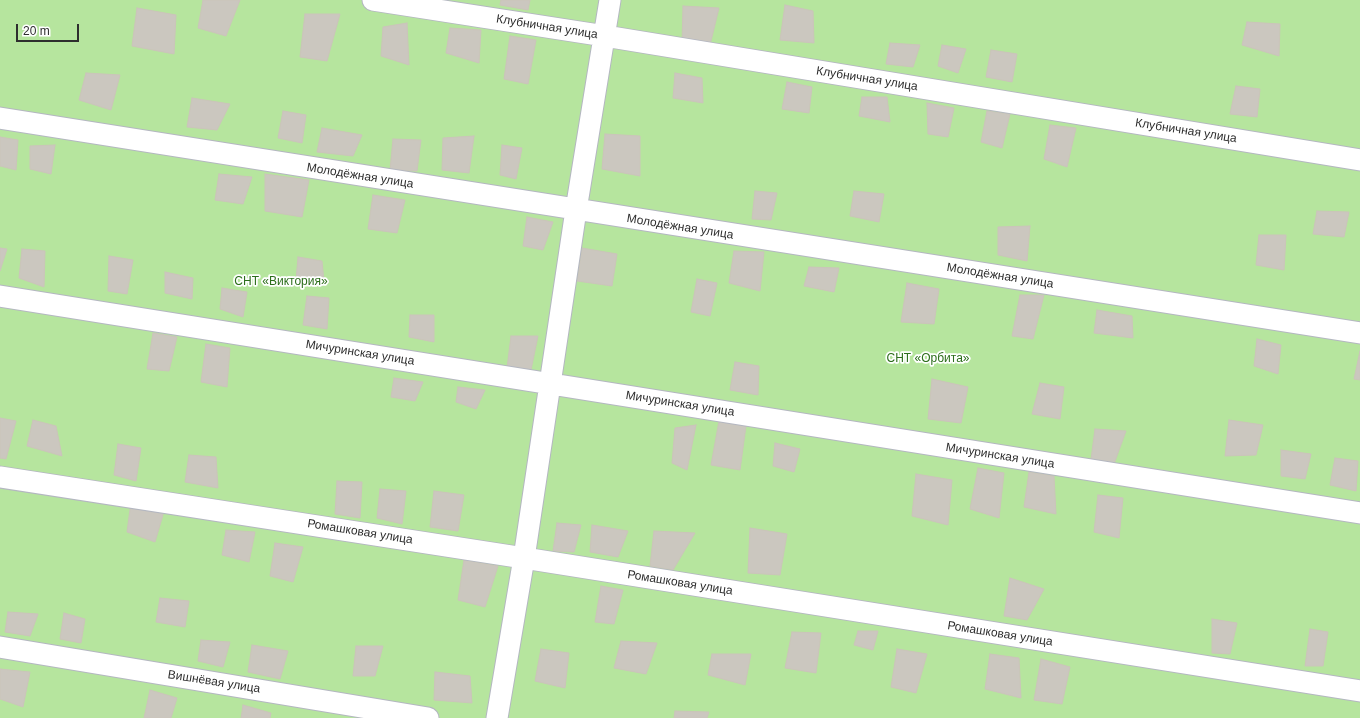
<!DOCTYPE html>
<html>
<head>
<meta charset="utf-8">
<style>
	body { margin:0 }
	#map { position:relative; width:1360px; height:718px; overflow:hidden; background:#efe9e1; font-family:Arial,sans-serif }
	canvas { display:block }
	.scale { position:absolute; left:16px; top:24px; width:63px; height:18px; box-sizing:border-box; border:2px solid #2e2e2e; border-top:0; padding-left:5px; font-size:12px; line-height:14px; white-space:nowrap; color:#2e2e2e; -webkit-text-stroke:3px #fff; paint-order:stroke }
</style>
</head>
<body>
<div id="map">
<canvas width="1360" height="718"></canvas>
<div class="scale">20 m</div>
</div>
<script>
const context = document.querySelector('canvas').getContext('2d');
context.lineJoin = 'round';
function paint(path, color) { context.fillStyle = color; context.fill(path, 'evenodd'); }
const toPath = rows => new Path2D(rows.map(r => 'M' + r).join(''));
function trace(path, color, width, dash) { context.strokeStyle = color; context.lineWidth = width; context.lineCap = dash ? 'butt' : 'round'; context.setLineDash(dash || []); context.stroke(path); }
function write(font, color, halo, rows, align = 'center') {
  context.font = font + ' Arial,sans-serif'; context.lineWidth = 3.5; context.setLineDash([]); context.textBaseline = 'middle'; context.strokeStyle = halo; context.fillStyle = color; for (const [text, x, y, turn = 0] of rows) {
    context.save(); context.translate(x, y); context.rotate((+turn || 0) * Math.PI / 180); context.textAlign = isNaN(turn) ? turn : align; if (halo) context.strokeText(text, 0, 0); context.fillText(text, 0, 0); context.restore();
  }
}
paint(toPath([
	[0,0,1360,0,1360,718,0,718]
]), '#b6e59e');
const building = toPath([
	[203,0,240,0,226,36,198,28,203,0],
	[501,0,530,0,528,10,500,5,501,0],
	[785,5,813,11,814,43,780,40,785,5],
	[683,6,719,8,710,45,682,43,683,6],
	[137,8,176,15,174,54,132,46,137,8],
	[305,14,340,14,327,61,300,57,305,14],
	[1247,22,1280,24,1279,56,1242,45,1247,22],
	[407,23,409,65,381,56,383,27,407,23],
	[450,28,481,30,479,63,446,53,450,28],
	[510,36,536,40,528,84,504,79,510,36],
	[890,43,920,45,913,67,886,64,890,43],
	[942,45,966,49,958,73,938,66,942,45],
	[991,50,1017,54,1012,82,986,77,991,50],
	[86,73,120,75,111,110,79,100,86,73],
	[675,73,702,78,703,103,673,98,675,73],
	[787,82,812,87,809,113,782,109,787,82],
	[1236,86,1260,89,1257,117,1230,114,1236,86],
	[862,97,887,97,890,122,859,116,862,97],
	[192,98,230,104,217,130,187,127,192,98],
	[927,103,954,108,948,137,928,134,927,103],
	[283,111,306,115,302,143,278,138,283,111],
	[987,111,1010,114,1002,148,981,142,987,111],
	[1050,125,1076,128,1067,167,1044,159,1050,125],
	[322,128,362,135,353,156,317,152,322,128],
	[605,134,640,136,640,176,602,169,605,134],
	[474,136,469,173,442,170,443,138,474,136],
	[0,137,18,140,16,170,0,166,0,137],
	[393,139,421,140,417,171,390,170,393,139],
	[55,145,51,174,30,169,30,146,55,145],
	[502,145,522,148,516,179,500,175,502,145],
	[219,174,252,177,243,204,215,200,219,174],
	[265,174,309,180,302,217,265,211,265,174],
	[755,191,777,193,771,220,752,219,755,191],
	[854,191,884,194,879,222,850,216,854,191],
	[373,195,405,200,397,233,368,229,373,195],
	[1317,211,1349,212,1344,237,1313,234,1317,211],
	[527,217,553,222,543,250,523,246,527,217],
	[1030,226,1027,261,998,255,998,227,1030,226],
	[1259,235,1286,235,1284,270,1256,265,1259,235],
	[0,248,7,249,0,271,0,248],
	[582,248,617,254,612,286,577,281,582,248],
	[22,249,45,251,44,287,19,278,22,249],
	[734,251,764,252,760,291,729,283,734,251],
	[109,256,133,260,127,294,108,291,109,256],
	[298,257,322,261,324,281,296,280,298,257],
	[809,267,839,268,834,292,804,286,809,267],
	[165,272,193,278,192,299,165,293,165,272],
	[697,279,717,283,710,316,691,312,697,279],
	[907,283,939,289,934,324,901,322,907,283],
	[222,288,247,292,243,317,220,309,222,288],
	[1020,295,1044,295,1033,339,1012,336,1020,295],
	[307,296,329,298,327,329,303,325,307,296],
	[1097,310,1132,316,1133,338,1094,333,1097,310],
	[410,315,434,315,434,342,409,337,410,315],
	[153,333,177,337,169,371,147,369,153,333],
	[511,336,538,336,531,370,507,368,511,336],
	[1257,339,1281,345,1278,374,1254,366,1257,339],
	[206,344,230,348,227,387,201,382,206,344],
	[1360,351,1360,380,1354,379,1360,351],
	[735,362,759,366,758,395,730,390,735,362],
	[394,378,423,382,415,401,391,397,394,378],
	[932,379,968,387,961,423,928,419,932,379],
	[1040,383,1064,387,1060,419,1032,414,1040,383],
	[458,387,485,390,476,409,456,402,458,387],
	[0,418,16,421,6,459,0,458,0,418],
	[33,420,56,426,62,456,27,446,33,420],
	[1229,420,1263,425,1256,455,1225,456,1229,420],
	[719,421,746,426,740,470,711,465,719,421],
	[696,425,687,470,672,463,675,428,696,425],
	[1095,429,1126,431,1114,464,1091,459,1095,429],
	[775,443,800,449,794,472,773,466,775,443],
	[118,444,141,448,136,481,114,475,118,444],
	[1281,450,1311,454,1305,479,1281,476,1281,450],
	[189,455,216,457,218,488,185,482,189,455],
	[1335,458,1358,461,1356,491,1330,485,1335,458],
	[978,468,1004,473,999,518,970,509,978,468],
	[1029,472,1054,476,1056,514,1024,507,1029,472],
	[916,474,952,480,948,525,912,516,916,474],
	[337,481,362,482,360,518,335,514,337,481],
	[380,489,406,491,402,524,377,518,380,489],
	[434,491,464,495,458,531,430,527,434,491],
	[1098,495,1123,498,1119,538,1094,532,1098,495],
	[131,502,165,508,155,542,127,532,131,502],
	[557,523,581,525,574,552,553,551,557,523],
	[592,525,628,531,618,557,590,552,592,525],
	[750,528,787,534,780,575,748,573,750,528],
	[226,530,255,532,249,562,222,555,226,530],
	[654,531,695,533,673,570,650,566,654,531],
	[275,543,303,547,293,582,270,576,275,543],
	[464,560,498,566,485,607,458,600,464,560],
	[1010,578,1044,589,1027,620,1004,616,1010,578],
	[601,586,623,590,614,624,595,622,601,586],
	[160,598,189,601,185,627,156,622,160,598],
	[8,612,38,614,30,636,5,632,8,612],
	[64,613,85,619,81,643,60,639,64,613],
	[1212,619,1237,623,1230,654,1212,653,1212,619],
	[1310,629,1328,632,1323,666,1305,666,1310,629],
	[858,631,878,631,873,650,854,645,858,631],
	[792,632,821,633,816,673,785,668,792,632],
	[201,640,230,642,223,667,198,661,201,640],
	[621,641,657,643,646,674,614,668,621,641],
	[252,645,288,651,280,679,248,672,252,645],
	[356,646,383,646,375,676,353,676,356,646],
	[541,649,569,653,565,688,535,681,541,649],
	[897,649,927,654,916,693,891,687,897,649],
	[712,654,751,654,745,685,708,675,712,654],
	[990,654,1019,658,1021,698,985,689,990,654],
	[1041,659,1070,667,1062,704,1034,700,1041,659],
	[0,669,30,672,23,707,0,699,0,669],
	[435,672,470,676,472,703,434,700,435,672],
	[150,690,177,698,171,718,144,718,150,690],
	[243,705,271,713,270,718,241,718,243,705],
	[675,711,709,712,707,718,674,718,675,711]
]);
paint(building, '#cbc7bf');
trace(building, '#cbc5ba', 1);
const minor = toPath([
	[373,0,605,36,1360,160],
	[0,118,1360,333],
	[0,296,1360,513],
	[0,477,524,558,1360,691],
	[0,647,428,718],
	[497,718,524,558,576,210,610,0]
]);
trace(minor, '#b4b7c1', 23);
trace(minor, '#fff', 21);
write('12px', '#2e2e2e', '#fff', [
	["Клубничная улица",547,27,9],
	["Клубничная улица",867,79,9],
	["Клубничная улица",1186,131,9],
	["Молодёжная улица",360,176,9],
	["Молодёжная улица",680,227,9],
	["Молодёжная улица",1000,276,9],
	["Мичуринская улица",360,353,9],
	["Мичуринская улица",680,404,9],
	["Мичуринская улица",1000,456,9],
	["Ромашковая улица",360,532,9],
	["Ромашковая улица",680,583,9],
	["Ромашковая улица",1000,634,9],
	["Вишнёвая улица",214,682,9]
]);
write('12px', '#2c6e1b', '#fff', [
	["СНТ «Виктория»",281,282],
	["СНТ «Орбита»",928,359]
]);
</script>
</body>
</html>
